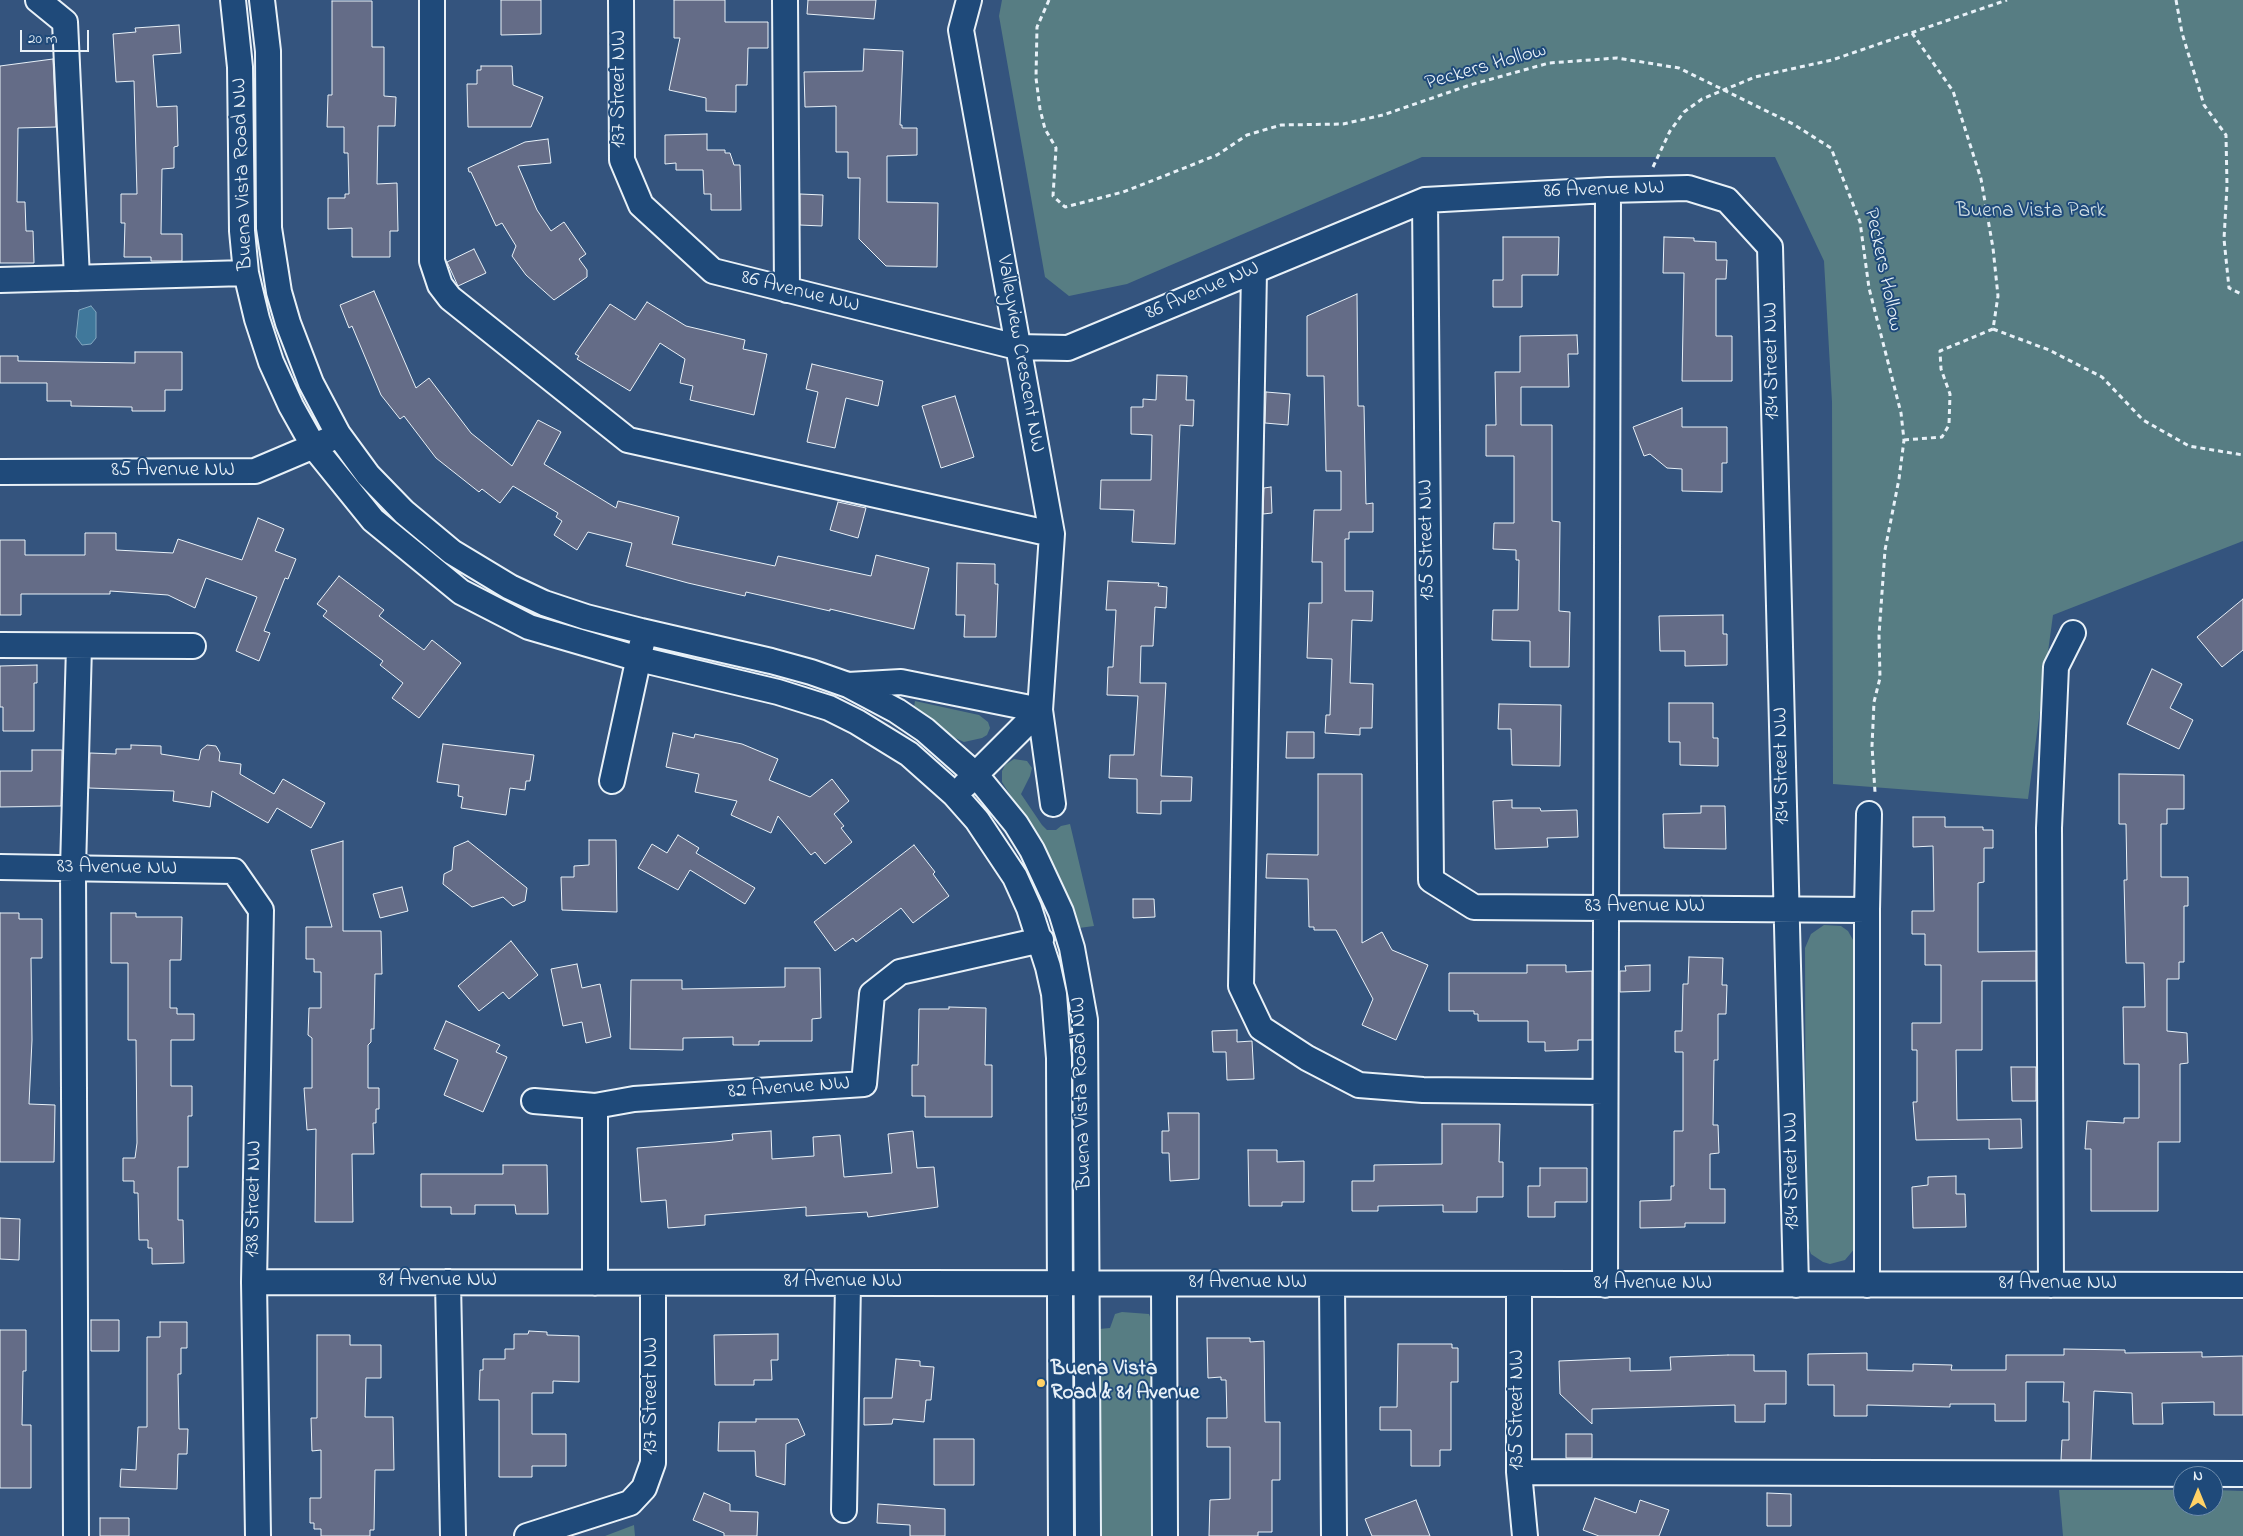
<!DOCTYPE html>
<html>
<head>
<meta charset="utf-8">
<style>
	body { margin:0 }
	#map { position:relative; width:2243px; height:1536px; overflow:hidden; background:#34547e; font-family:"Indie Flower",sans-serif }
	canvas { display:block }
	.north { position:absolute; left:2173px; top:1466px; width:50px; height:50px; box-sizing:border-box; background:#1f4a7a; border:1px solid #6f8dac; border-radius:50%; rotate:0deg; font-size:14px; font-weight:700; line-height:20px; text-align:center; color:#e8f1f8 }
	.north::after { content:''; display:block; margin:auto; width:18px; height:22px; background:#ffd166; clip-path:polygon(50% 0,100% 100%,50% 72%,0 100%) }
	.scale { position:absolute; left:20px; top:30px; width:69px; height:22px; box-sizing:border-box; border:2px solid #e8f1f8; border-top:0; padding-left:6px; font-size:15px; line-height:18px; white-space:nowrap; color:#e8f1f8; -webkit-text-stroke:4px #1f4a7a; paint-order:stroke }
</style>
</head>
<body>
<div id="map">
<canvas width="2243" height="1536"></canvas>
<div class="north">N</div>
<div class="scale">20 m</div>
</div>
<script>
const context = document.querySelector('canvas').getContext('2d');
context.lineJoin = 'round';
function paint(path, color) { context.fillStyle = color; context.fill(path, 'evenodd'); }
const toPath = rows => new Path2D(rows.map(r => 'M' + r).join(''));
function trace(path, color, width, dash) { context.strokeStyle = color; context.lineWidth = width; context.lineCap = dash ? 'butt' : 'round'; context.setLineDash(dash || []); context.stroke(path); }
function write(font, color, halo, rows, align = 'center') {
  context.font = font + ' "Indie Flower",sans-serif'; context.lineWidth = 4; context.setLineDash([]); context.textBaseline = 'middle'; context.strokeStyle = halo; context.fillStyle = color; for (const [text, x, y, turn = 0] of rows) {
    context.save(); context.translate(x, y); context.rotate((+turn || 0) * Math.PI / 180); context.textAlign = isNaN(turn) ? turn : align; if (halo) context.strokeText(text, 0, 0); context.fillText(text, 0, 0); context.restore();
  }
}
paint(toPath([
	[1002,0,2243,0,2243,541,2053,615,2028,799,1833,784,1832,402,1824,261,1775,157,1422,157,1127,284,1069,296,1045,277,999,16],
	[915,701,979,715,988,722,990,728,987,735,982,738,964,742,953,737,925,717,914,707],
	[1014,759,1027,761,1032,768,1030,776,1021,794,1042,825,1047,830,1056,830,1061,826,1070,824,1094,926,1079,928,1068,896,1046,852,1002,782,1002,771,1005,765],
	[1824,925,1841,926,1848,931,1857,947,1856,1247,1845,1260,1830,1264,1823,1262,1811,1254,1806,1240,1805,948,1811,934],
	[1122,1312,1149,1314,1152,1322,1151,1536,1100,1536,1099,1329,1110,1328,1115,1314],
	[2059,1490,2183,1490,2183,1506,2213,1506,2213,1490,2243,1491,2243,1536,2063,1536],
	[634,1525,635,1536,605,1536]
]), '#577d83');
const water = toPath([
	[91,306,96,312,96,338,91,344,82,345,76,337,79,310,91,306]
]);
paint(water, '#40789b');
trace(water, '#83a8c0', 1);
const building = toPath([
	[501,0,541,0,541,34,501,35,501,0],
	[674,0,725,0,725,22,768,22,768,48,748,48,747,85,736,85,736,112,706,111,706,98,669,90,680,38,674,38,674,0],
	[808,0,876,0,874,19,807,14,808,0],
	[332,1,372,1,372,47,384,47,384,96,396,97,395,126,378,126,377,184,397,183,398,231,390,231,390,257,352,257,352,228,328,229,328,198,345,198,345,194,349,194,348,153,344,153,344,127,327,127,328,95,332,95,332,1],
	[179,25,181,53,153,55,157,107,177,106,178,146,174,147,174,168,162,169,161,234,182,234,182,261,151,261,151,257,124,257,125,223,121,223,121,194,137,194,134,81,116,82,113,34,136,32,135,28,179,25],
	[864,49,903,51,900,125,902,125,902,128,917,128,917,155,887,156,887,202,938,203,937,267,886,266,859,239,860,178,848,178,848,152,836,152,836,106,805,107,804,72,863,71,864,49],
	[53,59,56,127,18,128,17,202,25,202,26,231,33,231,34,263,0,263,0,66,53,59],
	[481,66,512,66,513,85,543,97,531,127,468,127,467,84,477,84,477,70,481,70,481,66],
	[707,134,707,150,725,150,725,153,730,153,734,165,740,165,741,210,711,210,711,194,704,194,703,170,676,170,676,163,665,164,665,135,707,134],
	[548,139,551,163,518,166,537,210,551,231,564,222,586,254,579,259,587,270,587,277,554,300,526,275,512,256,516,246,502,223,496,226,471,172,469,172,468,168,525,142,548,139],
	[800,194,823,195,822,226,800,225,800,194],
	[1503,237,1559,237,1558,275,1522,275,1522,307,1493,307,1493,280,1503,280,1503,237],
	[1664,237,1694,238,1694,241,1716,242,1716,260,1727,260,1726,279,1716,279,1716,336,1732,336,1732,381,1682,381,1684,273,1663,273,1664,237],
	[474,249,486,273,458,286,447,262,474,249],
	[374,291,416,388,429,378,471,433,512,466,538,420,561,432,544,464,616,508,618,501,679,517,672,544,775,566,778,556,871,576,876,555,929,568,914,629,830,609,830,611,746,592,745,596,688,583,626,566,632,543,588,532,577,550,554,535,562,521,556,517,558,513,513,486,500,503,482,489,479,492,436,458,404,416,400,419,381,395,352,326,349,328,340,305,374,291],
	[1357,294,1358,406,1364,406,1366,504,1373,503,1373,532,1349,532,1349,539,1345,539,1345,591,1373,591,1372,621,1352,620,1350,683,1373,684,1372,728,1360,728,1360,735,1325,733,1326,715,1330,715,1332,659,1307,658,1309,603,1322,603,1322,562,1312,562,1314,510,1341,510,1341,471,1326,471,1324,376,1307,376,1307,316,1357,294],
	[647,302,686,326,745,340,743,349,767,354,754,415,690,400,693,386,680,383,685,359,660,343,630,391,577,359,579,356,575,354,610,304,635,320,647,302],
	[1577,335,1578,354,1568,354,1569,387,1521,387,1521,425,1552,425,1552,521,1560,522,1559,611,1570,612,1569,667,1530,667,1530,641,1492,640,1493,610,1518,610,1519,560,1516,560,1516,550,1493,549,1494,523,1514,523,1514,456,1486,456,1486,425,1496,425,1495,372,1520,372,1520,336,1577,335],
	[135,352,182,352,182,390,165,390,165,411,132,411,132,407,71,406,71,401,47,401,47,383,0,383,0,356,18,356,18,361,135,363,135,352],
	[812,364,883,381,878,406,846,398,835,448,807,442,818,392,806,389,812,364],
	[1157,375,1187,376,1186,400,1194,400,1193,426,1180,425,1175,544,1132,542,1134,510,1100,509,1101,480,1151,480,1152,435,1131,434,1131,407,1143,407,1143,399,1156,400,1157,375],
	[1266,392,1290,394,1288,425,1265,423,1266,392],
	[955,396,974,457,941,468,922,406,955,396],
	[1682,408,1682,427,1727,427,1727,463,1722,463,1722,492,1682,491,1682,469,1667,468,1650,454,1644,456,1633,427,1682,408],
	[1271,487,1272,513,1263,514,1264,488,1271,487],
	[838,502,866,508,858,538,830,530,838,502],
	[258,518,284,529,275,551,296,559,288,579,285,578,264,631,270,633,259,661,236,651,257,597,206,578,195,608,168,595,110,591,110,594,21,594,21,615,0,615,0,540,25,540,25,555,85,555,85,533,116,533,116,550,173,553,178,539,242,560,258,518],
	[957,563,995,564,995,584,998,584,996,637,964,637,965,615,956,615,957,563],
	[339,576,384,610,379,616,424,650,432,640,461,663,419,718,392,698,403,683,380,665,383,661,323,616,327,611,317,604,339,576],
	[1108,581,1159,583,1158,586,1167,587,1166,608,1155,607,1153,646,1141,646,1140,683,1166,683,1161,776,1192,777,1191,801,1161,801,1161,814,1137,813,1137,779,1109,778,1110,755,1134,755,1138,696,1107,695,1108,667,1113,667,1116,610,1106,610,1108,581],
	[2243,599,2243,650,2222,667,2197,637,2243,599],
	[1723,615,1723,634,1727,634,1727,665,1685,666,1685,651,1660,651,1659,616,1723,615],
	[37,665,37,683,34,683,34,731,3,731,3,707,0,707,0,666,37,665],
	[2152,669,2182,684,2170,708,2193,720,2179,749,2127,724,2152,669],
	[1669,703,1713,703,1713,738,1718,738,1718,766,1680,765,1680,742,1669,742,1669,703],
	[1499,704,1561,705,1560,766,1512,765,1511,729,1498,729,1499,704],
	[1287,732,1314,732,1314,758,1286,758,1287,732],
	[673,733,694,738,695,734,742,744,778,759,769,780,810,797,832,779,849,801,834,814,844,826,841,828,852,842,825,864,815,852,811,855,778,816,771,833,731,815,737,801,695,792,699,774,666,767,673,733],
	[443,744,534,755,530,781,526,781,525,790,510,788,506,815,461,808,463,797,458,796,459,785,437,782,443,744],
	[131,745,161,746,161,754,199,760,201,750,207,745,216,746,220,753,219,761,241,764,240,774,274,794,283,779,325,803,311,828,277,808,268,823,212,791,210,807,173,801,174,791,89,788,90,753,116,754,116,749,131,749,131,745],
	[32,750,62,750,61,806,0,807,0,771,32,771,32,750],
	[1318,774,1362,774,1362,943,1382,932,1392,950,1428,965,1396,1040,1362,1025,1373,999,1336,930,1314,930,1314,927,1309,927,1308,879,1266,878,1267,854,1318,855,1318,774],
	[2119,774,2184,775,2184,809,2167,809,2167,824,2161,824,2161,877,2188,877,2188,906,2184,906,2184,962,2179,962,2179,979,2167,979,2167,1031,2187,1033,2188,1063,2180,1064,2180,1142,2158,1142,2158,1211,2091,1211,2091,1149,2085,1149,2087,1121,2124,1123,2124,1118,2139,1118,2139,1064,2124,1064,2123,1007,2145,1007,2144,963,2126,963,2124,880,2127,880,2126,824,2119,824,2119,774],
	[1512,800,1512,808,1540,808,1541,811,1577,810,1578,837,1547,838,1548,847,1495,849,1493,801,1512,800],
	[1701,806,1725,806,1726,849,1664,848,1663,814,1701,813,1701,806],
	[1913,817,1945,817,1945,827,1983,827,1983,830,1993,830,1993,848,1984,848,1984,882,1978,883,1978,952,2036,951,2036,981,1982,981,1982,1050,1956,1050,1957,1120,2021,1119,2022,1148,1989,1149,1989,1139,1916,1140,1913,1102,1917,1102,1917,1050,1912,1050,1912,1023,1941,1023,1941,965,1925,965,1925,934,1912,934,1912,911,1934,911,1933,846,1913,847,1913,817],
	[678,835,699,848,696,853,755,888,745,904,690,870,678,890,638,868,652,844,667,853,678,835],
	[589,840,616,840,617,912,562,910,561,877,574,877,574,866,589,865,589,840],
	[343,841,343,931,381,931,382,974,375,974,374,1029,371,1029,371,1042,368,1045,368,1088,379,1088,379,1109,376,1109,376,1123,373,1123,374,1154,352,1154,353,1222,315,1222,316,1129,307,1130,304,1088,312,1088,312,1038,308,1035,309,1008,321,1008,321,972,314,972,314,959,306,959,306,927,332,927,311,850,343,841],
	[468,841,527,888,525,901,513,906,503,897,472,907,443,884,444,874,452,870,454,847,468,841],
	[914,845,935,872,933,874,949,896,913,923,901,908,856,942,853,938,835,951,814,922,914,845],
	[402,887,408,911,380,918,373,894,402,887],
	[1133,899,1154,899,1155,917,1133,918,1133,899],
	[0,913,19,913,19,919,42,919,42,958,31,958,32,1040,29,1104,55,1105,54,1162,0,1162,0,913],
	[111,913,136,913,136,917,182,917,181,960,170,960,170,1008,177,1008,177,1014,194,1014,194,1040,171,1040,171,1086,192,1086,192,1116,188,1116,188,1167,178,1167,178,1220,183,1220,184,1263,152,1264,152,1248,148,1248,148,1240,139,1240,138,1193,134,1193,134,1181,123,1181,123,1158,135,1158,137,1143,136,1040,128,1040,128,963,111,963,111,913],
	[511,941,538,975,509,999,503,992,479,1011,458,986,511,941],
	[1689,957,1723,958,1722,985,1727,985,1726,1014,1718,1014,1718,1060,1714,1060,1713,1125,1718,1125,1719,1153,1710,1154,1710,1189,1725,1189,1725,1223,1685,1223,1685,1227,1640,1228,1640,1201,1671,1200,1671,1186,1674,1186,1674,1131,1683,1131,1683,1052,1675,1052,1675,1031,1682,1031,1683,984,1688,984,1689,957],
	[577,964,582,988,600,984,611,1037,586,1043,582,1022,563,1026,551,969,577,964],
	[1527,965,1566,965,1566,972,1592,971,1592,1040,1578,1040,1578,1050,1545,1051,1545,1042,1528,1042,1528,1021,1478,1021,1478,1014,1474,1014,1474,1011,1449,1011,1449,973,1527,973,1527,965],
	[1650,965,1650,991,1620,992,1620,971,1626,971,1625,966,1650,965],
	[785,968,820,968,821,1018,812,1019,812,1041,759,1041,759,1045,733,1045,733,1037,683,1038,683,1050,630,1049,631,980,682,980,682,989,785,987,785,968],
	[949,1007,986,1008,985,1065,992,1065,992,1117,925,1117,925,1096,912,1096,912,1065,918,1065,919,1009,949,1009,949,1007],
	[446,1021,500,1045,496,1052,507,1057,483,1112,444,1095,458,1060,434,1049,446,1021],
	[1237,1030,1237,1042,1252,1041,1254,1079,1227,1080,1226,1052,1213,1052,1212,1031,1237,1030],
	[2011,1067,2036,1067,2036,1101,2012,1101,2011,1067],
	[1168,1113,1199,1113,1199,1179,1170,1181,1169,1153,1162,1153,1162,1131,1169,1131,1168,1113],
	[1442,1124,1500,1124,1499,1162,1503,1162,1503,1197,1477,1197,1477,1212,1443,1212,1443,1205,1378,1206,1378,1211,1352,1211,1352,1181,1374,1181,1374,1165,1442,1164,1442,1124],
	[771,1131,772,1159,814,1156,813,1137,840,1135,844,1177,892,1173,888,1134,913,1131,917,1168,934,1167,938,1207,868,1217,867,1212,806,1216,806,1207,705,1215,705,1225,668,1228,666,1200,641,1202,637,1148,715,1142,733,1140,732,1134,771,1131],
	[1248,1150,1277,1150,1277,1162,1304,1161,1304,1202,1282,1202,1282,1206,1249,1206,1248,1150],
	[503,1165,547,1165,548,1214,516,1214,515,1205,475,1205,475,1214,451,1214,451,1207,421,1207,421,1174,503,1174,503,1165],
	[1540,1168,1587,1168,1587,1202,1555,1202,1555,1217,1528,1217,1528,1186,1540,1186,1540,1168],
	[1956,1176,1956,1194,1965,1194,1966,1227,1913,1228,1912,1187,1928,1185,1928,1177,1956,1176],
	[0,1218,20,1219,19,1260,0,1259,0,1218],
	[91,1320,119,1320,119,1351,91,1351,91,1320],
	[160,1322,187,1322,187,1348,181,1348,181,1374,178,1374,179,1429,188,1429,187,1454,178,1454,177,1489,120,1487,121,1469,136,1470,138,1427,147,1427,147,1337,160,1337,160,1322],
	[0,1330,26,1330,26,1371,23,1371,22,1425,31,1425,31,1488,0,1488,0,1330],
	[529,1331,547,1332,547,1335,579,1336,579,1382,553,1381,553,1393,532,1393,532,1434,566,1434,566,1466,532,1466,532,1477,499,1477,499,1400,479,1400,480,1370,483,1370,483,1359,505,1359,505,1349,514,1349,514,1334,528,1334,529,1331],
	[778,1334,778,1360,771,1360,772,1380,754,1380,754,1385,715,1385,714,1335,778,1334],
	[317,1335,350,1335,350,1345,381,1345,381,1378,366,1378,365,1417,393,1417,394,1470,375,1470,374,1530,370,1530,370,1536,321,1536,321,1529,314,1529,314,1523,310,1523,310,1498,321,1498,321,1450,312,1451,311,1418,317,1418,317,1335],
	[1207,1338,1250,1338,1250,1342,1264,1341,1265,1422,1280,1422,1280,1480,1272,1480,1272,1532,1258,1532,1258,1536,1209,1536,1210,1500,1230,1499,1230,1447,1207,1447,1207,1418,1227,1418,1226,1380,1221,1380,1221,1377,1208,1378,1207,1338],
	[1398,1344,1452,1344,1452,1348,1458,1348,1458,1382,1451,1382,1451,1450,1440,1450,1440,1466,1411,1466,1411,1430,1380,1430,1380,1407,1397,1407,1398,1344],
	[2064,1349,2125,1350,2125,1353,2202,1352,2202,1357,2243,1356,2243,1415,2214,1415,2214,1402,2162,1403,2163,1424,2133,1424,2132,1393,2094,1391,2091,1460,2061,1460,2062,1440,2069,1440,2069,1402,2063,1402,2064,1382,2026,1382,2026,1421,1995,1421,1995,1404,1950,1404,1950,1407,1867,1405,1867,1416,1834,1416,1834,1385,1808,1385,1808,1354,1867,1353,1867,1370,1913,1371,1913,1364,1952,1365,1951,1370,2006,1370,2006,1355,2064,1355,2064,1349],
	[1728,1355,1754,1355,1754,1371,1786,1371,1786,1404,1765,1404,1765,1422,1735,1422,1735,1405,1592,1409,1592,1424,1560,1394,1559,1361,1630,1358,1630,1371,1671,1370,1670,1357,1728,1355],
	[896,1359,920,1361,920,1366,934,1367,931,1400,926,1400,924,1422,893,1419,892,1424,864,1425,864,1398,892,1398,896,1359],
	[756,1419,798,1419,805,1435,786,1444,785,1485,756,1476,755,1451,718,1451,719,1422,756,1422,756,1419],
	[1566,1434,1592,1434,1592,1458,1566,1458,1566,1434],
	[934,1439,974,1439,974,1485,934,1485,934,1439],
	[704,1493,730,1504,730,1511,758,1512,757,1536,724,1536,724,1533,693,1520,704,1493],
	[1767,1493,1791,1494,1791,1526,1767,1526,1767,1493],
	[1595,1498,1636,1513,1640,1500,1669,1510,1659,1536,1599,1536,1583,1530,1595,1498],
	[1416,1500,1430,1536,1372,1536,1365,1519,1416,1500],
	[878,1504,945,1509,945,1536,910,1536,910,1525,877,1523,878,1504],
	[100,1518,129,1518,129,1536,100,1536,100,1518]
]);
paint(building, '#646c87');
trace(building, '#e8f1f8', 1);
const minor = toPath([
	[38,0,65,22,77,278],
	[233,0,240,67,242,231,246,273,257,319,271,362,291,406,314,447,373,520,461,592,529,627,639,659,778,692,829,708,857,722,909,754,954,794,977,820,1015,877,1029,908,1048,967,1054,994,1059,1058,1061,1536],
	[262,0,268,51,269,228,279,292,288,323,311,383,338,434,368,475,404,512,452,552,510,587,544,603,586,617,641,631,771,661,811,672,848,685,897,711,925,730,976,775,1016,824,1032,850,1061,912,1072,948,1085,1020,1088,1536],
	[432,0,432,261,440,285,450,298,628,440,1052,534],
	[621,0,622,160,641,205,713,271,1017,347,1068,348,1425,200,1608,190,1688,188,1727,200,1770,247,1796,1285],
	[785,0,787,290],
	[969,0,961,30,1052,534,1040,710,1053,804],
	[1425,200,1431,880,1474,907,1867,910],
	[1254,271,1241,986,1261,1028,1307,1058,1359,1085,1423,1090,1604,1092],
	[0,280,246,273],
	[0,472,255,471,328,440],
	[0,645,193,646],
	[848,685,901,682,1040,710],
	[612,781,642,643],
	[965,785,1040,710],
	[0,867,234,871,261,910,254,1282,258,1536],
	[534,1101,595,1106,634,1099,864,1084,872,994,900,972,1041,940],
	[595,1106,595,1283],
	[254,1282,2243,1285],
	[448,1282,453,1536],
	[1164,1284,1165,1536],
	[1332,1284,1334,1536],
	[1519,1284,1519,1472,1525,1536],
	[1605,1285,1608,190],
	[1867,1285,1867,910,1869,814],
	[2051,1285,2049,828,2056,667,2073,633],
	[1519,1472,2243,1474],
	[844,1510,848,1283],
	[76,1536,73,869,79,646],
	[527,1536,630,1503,644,1488,653,1463,653,1283]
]);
trace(minor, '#e8f1f8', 28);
trace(toPath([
	[1049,0,1037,27,1036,78,1040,109,1045,129,1056,148,1053,196,1065,207,1123,192,1159,178,1217,155,1247,135,1281,125,1343,124,1383,115,1470,85,1549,63,1617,58,1679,68,1793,124,1831,148,1860,222,1869,288,1901,413,1904,440,1899,479,1885,550,1879,635,1880,678,1874,702,1872,746,1875,792],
	[2176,0,2182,33,2204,105,2226,135,2227,186,2224,239,2229,288,2243,295],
	[1653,167,1670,131,1684,112,1702,99,1755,77,1832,60,2007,0],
	[1993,329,2049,350,2102,377,2143,420,2189,446,2243,455],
	[1904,440,1942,437,1949,425,1950,394,1941,369,1940,351,1993,329,1998,296,1993,248,1981,179,1953,91,1912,33]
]), '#e8f1f8', 3, [5, 4]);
trace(minor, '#1f4a7a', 24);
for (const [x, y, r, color] of [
	[1041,1383,5,"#ffd166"]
]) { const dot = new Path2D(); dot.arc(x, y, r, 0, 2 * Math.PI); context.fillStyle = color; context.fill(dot); trace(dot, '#1f4a7a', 2); }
write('21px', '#e8f1f8', '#1f4a7a', [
	["Peckers Hollow",1486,68,-16],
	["137 Street NW",621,89,-90],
	["Buena Vista Road NW",244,174,-92],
	["86 Avenue NW",1604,191,-2],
	["Peckers Hollow",1882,270,78],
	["86 Avenue NW",1203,292,-23],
	["86 Avenue NW",800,293,14],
	["Valleyview Crescent NW",1019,354,80],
	["134 Street NW",1773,361,-91],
	["85 Avenue NW",173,472],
	["135 Street NW",1428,540,-91],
	["134 Street NW",1783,766,-91],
	["83 Avenue NW",117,869,1],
	["83 Avenue NW",1645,908],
	["82 Avenue NW",789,1089,-4],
	["Buena Vista Road NW",1083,1093,-92],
	["134 Street NW",1793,1171,-91],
	["138 Street NW",255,1199,-89],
	["81 Avenue NW",438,1282],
	["81 Avenue NW",843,1283],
	["81 Avenue NW",1248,1284],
	["81 Avenue NW",1653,1285],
	["81 Avenue NW",2058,1285],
	["137 Street NW",653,1396,-90],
	["135 Street NW",1519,1410,-90]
]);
write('21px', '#d2e0e6', '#1f4a7a', [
	["Buena Vista Park",2031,213]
]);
write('bold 21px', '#e8f1f8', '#1f4a7a', [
	["Buena Vista",1051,1371],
	["Road & 81 Avenue",1051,1395]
], 'left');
</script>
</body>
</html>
